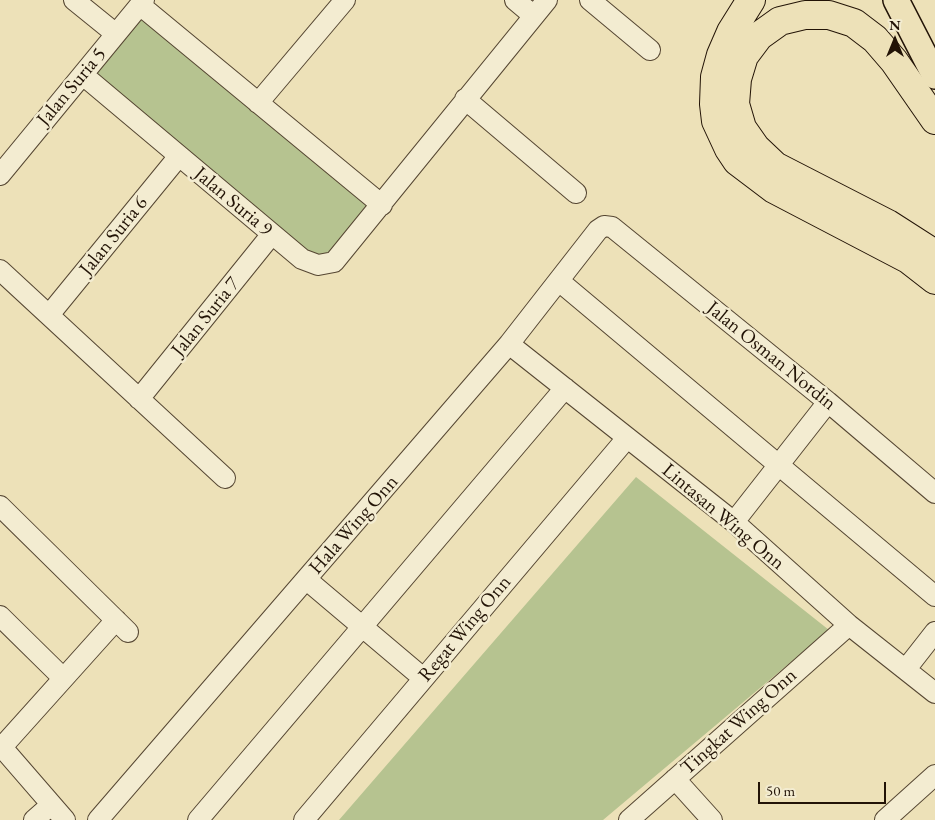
<!DOCTYPE html>
<html>
<head>
<meta charset="utf-8">
<style>
	body { margin:0 }
	#map { position:relative; width:935px; height:820px; overflow:hidden; background:#ede1b8; font-family:"EB Garamond",serif }
	canvas { display:block }
	.north { position:absolute; left:870px; top:15px; width:50px; height:50px; -webkit-text-stroke:4px #f3ecd1; paint-order:stroke; rotate:0deg; font-size:14px; font-weight:700; line-height:20px; text-align:center; color:#221306 }
	.north::after { content:''; display:block; margin:auto; width:18px; height:22px; background:#221306; clip-path:polygon(50% 0,100% 100%,50% 72%,0 100%) }
	.scale { position:absolute; left:758px; top:782px; width:128px; height:22px; box-sizing:border-box; border:2px solid #221306; border-top:0; padding-left:6px; font-size:15px; line-height:18px; white-space:nowrap; color:#221306; -webkit-text-stroke:4px #f3ecd1; paint-order:stroke }
</style>
</head>
<body>
<div id="map">
<canvas width="935" height="820"></canvas>
<div class="north">N</div>
<div class="scale">50 m</div>
</div>
<script>
const context = document.querySelector('canvas').getContext('2d');
context.lineJoin = 'round';
function paint(path, color) { context.fillStyle = color; context.fill(path, 'evenodd'); }
const toPath = rows => new Path2D(rows.map(r => 'M' + r).join(''));
function trace(path, color, width, dash) { context.strokeStyle = color; context.lineWidth = width; context.lineCap = dash ? 'butt' : 'round'; context.setLineDash(dash || []); context.stroke(path); }
function write(font, color, halo, rows, align = 'center') {
  context.font = font + ' "EB Garamond",serif'; context.lineWidth = 5; context.setLineDash([]); context.textBaseline = 'middle'; context.strokeStyle = halo; context.fillStyle = color; for (const [text, x, y, turn = 0] of rows) {
    context.save(); context.translate(x, y); context.rotate((+turn || 0) * Math.PI / 180); context.textAlign = isNaN(turn) ? turn : align; if (halo) context.strokeText(text, 0, 0); context.fillText(text, 0, 0); context.restore();
  }
}
paint(toPath([
	[140,17,367,206,330,258,313,260,90,75],
	[636,477,829,630,603,820,339,820]
]), '#b6c390');
const minor = toPath([
	[74,0,116,34],
	[515,0,534,16],
	[590,0,650,50],
	[140,5,382,205],
	[83,75,302,259,318,265,334,262,547,0],
	[465,99,576,193],
	[258,103,345,0],
	[0,175,144,0],
	[0,270,225,478],
	[559,281,935,596],
	[49,315,179,156],
	[509,344,734,522,849,625,935,693],
	[139,399,272,234],
	[0,506,128,632],
	[734,522,828,402],
	[307,580,423,678],
	[0,616,63,678],
	[906,669,935,632],
	[0,745,65,820],
	[2,747,116,620],
	[675,779,712,820],
	[34,820,51,805],
	[98,820,509,344,598,230,604,226,612,227,828,402,935,493],
	[198,820,565,388],
	[304,820,627,438],
	[629,820,849,625],
	[885,820,935,775]
]);
const major = toPath([
	[896,0,935,76]
]);
const highway = toPath([
	[751,0,731,32,721,55,715,77,714,104,716,121,729,149,737,161,774,189,908,259,935,280],
	[935,120,894,61,875,39,854,23,829,15,805,15,780,21,759,36,744,56,737,79,735,104,742,128,756,148,775,166,888,224,935,254]
]);
trace(minor, '#554632', 22);
trace(major, '#221306', 28);
trace(highway, '#221306', 30);
trace(minor, '#f3ecd1', 20);
trace(major, '#ede1b8', 25);
trace(highway, '#ede1b8', 28);
write('20px', '#221306', '#f3ecd1', [
	["Jalan Suria 5",72,87,-50],
	["Jalan Suria 9",233,202,40],
	["Jalan Suria 6",114,236,-51],
	["Jalan Suria 7",206,317,-51],
	["Jalan Osman Nordin",771,356,39],
	["Lintasan Wing Onn",723,517,40],
	["Hala Wing Onn",354,525,-49],
	["Regat Wing Onn",465,629,-50],
	["Tingkat Wing Onn",739,722,-42]
]);
</script>
</body>
</html>
